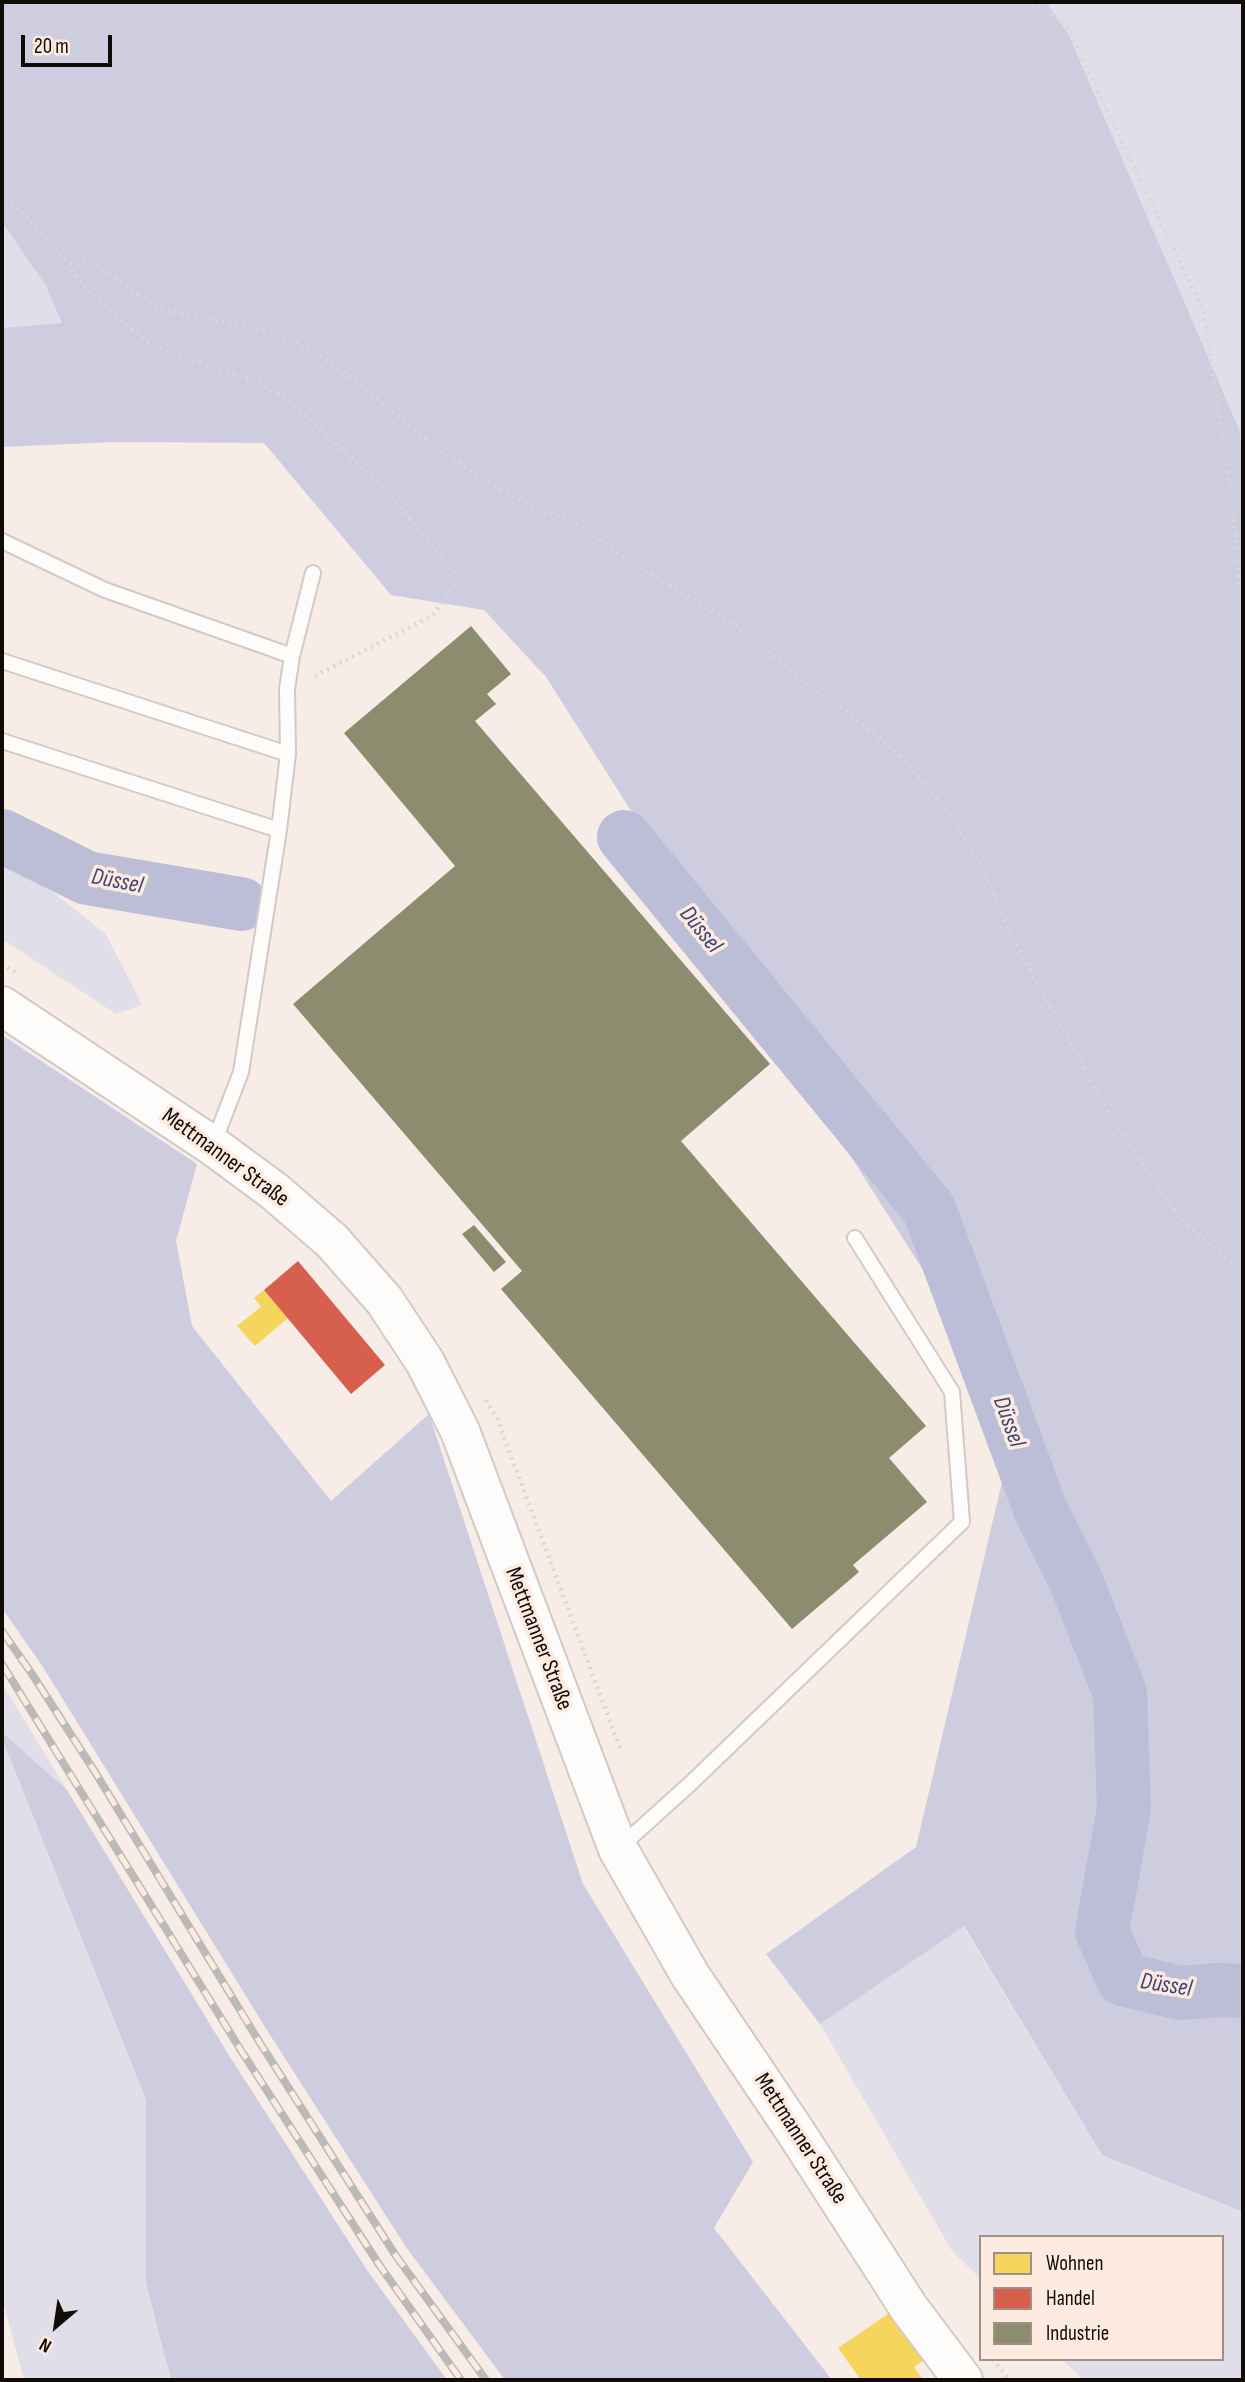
<!DOCTYPE html>
<html>
<head>
<meta charset="utf-8">
<style>
	body { margin:0 }
	#map { position:relative; width:1245px; height:2382px; overflow:hidden; background:#f7ece6; font-family:"Sofia Sans Condensed",sans-serif }
	canvas { display:block }
	.frame { position:absolute; inset:0; border:4px solid #110b07; pointer-events:none }
	.legend { position:absolute; left:979px; top:2235px; width:245px; height:126px; box-sizing:border-box; background:#feebdf; border:2px solid #9f9189; margin:0; padding:9px 12px; list-style:none; font-size:21px; color:#110b07 }
	.legend li { display:flex; align-items:center; gap:14px; height:35px }
	.legend b { width:35px; border:2px solid #9f9189 }
	.north { position:absolute; left:21px; top:2291px; width:70px; height:70px; -webkit-text-stroke:5px #feebdf; paint-order:stroke; rotate:209deg; font-size:19px; font-weight:700; line-height:28px; text-align:center; color:#110b07 }
	.north::after { content:''; display:block; margin:auto; width:24px; height:32px; background:#110b07; clip-path:polygon(50% 0,100% 100%,50% 72%,0 100%) }
	.scale { position:absolute; left:21px; top:35px; width:91px; height:32px; box-sizing:border-box; border:4px solid #110b07; border-top:0; padding-left:9px; font-size:21px; line-height:24px; white-space:nowrap; color:#110b07; -webkit-text-stroke:5px #feebdf; paint-order:stroke }
</style>
</head>
<body>
<div id="map">
<canvas width="1245" height="2382"></canvas>
<div class="frame"></div>
<ul class="legend">
<li><b style="height:19px;background:#f6d55c"></b>Wohnen</li>
<li><b style="height:19px;background:#d6604d"></b>Handel</li>
<li><b style="height:19px;background:#8c8c6e"></b>Industrie</li>
</ul>
<div class="north">N</div>
<div class="scale">20 m</div>
</div>
<script>
const context = document.querySelector('canvas').getContext('2d');
context.lineJoin = 'round';
function paint(path, color) { context.fillStyle = color; context.fill(path, 'evenodd'); }
const toPath = rows => new Path2D(rows.map(r => 'M' + r).join(''));
function trace(path, color, width, dash) { context.strokeStyle = color; context.lineWidth = width; context.lineCap = dash ? 'butt' : 'round'; context.setLineDash(dash || []); context.stroke(path); }
function write(font, color, halo, rows, align = 'center') {
  context.font = font + ' "Sofia Sans Condensed",sans-serif'; context.lineWidth = 7; context.setLineDash([]); context.textBaseline = 'middle'; context.strokeStyle = halo; context.fillStyle = color; for (const [text, x, y, turn = 0] of rows) {
    context.save(); context.translate(x, y); context.rotate((+turn || 0) * Math.PI / 180); context.textAlign = isNaN(turn) ? turn : align; if (halo) context.strokeText(text, 0, 0); context.fillText(text, 0, 0); context.restore();
  }
}
paint(toPath([
	[1046,2,1243,2,1243,465,1240,430],
	[2,222,46,286,63,324,2,328],
	[2,852,106,934,142,1005,116,1014,2,939],
	[2,1685,7,1692,67,1790,2,1732],
	[2,1738,146,2100,146,2283,171,2380,24,2380,2,2298],
	[963,1926,1102,2155,1243,2212,1243,2380,1084,2380,1061,2359,1222,2359,1222,2237,981,2237,981,2279,952,2251,820,2024]
]), '#e0dee8');
paint(toPath([
	[2,2,1046,2,1068,34,1240,431,1243,465,1243,2212,1102,2155,964,1926,820,2024,766,1954,916,1847,1017,1418,546,677,484,610,391,595,264,443,116,442,2,447,2,328,62,323,46,286,2,222],
	[2,1035,197,1164,176,1241,192,1326,331,1501,429,1414,583,1884,753,2162,714,2228,832,2380,505,2380,406,2247,270,2035,43,1667,2,1608],
	[2,1732,67,1790,230,2057,367,2270,447,2380,171,2380,146,2283,146,2100,2,1738]
]), '#cecddf');
paint(toPath([
	[264,1290,288,1318,255,1346,237,1326,261,1307,254,1298],
	[891,2312,924,2360,914,2367,923,2380,861,2380,838,2348]
]), '#f6d55c');
paint(toPath([
	[298,1261,385,1365,351,1394,264,1290]
]), '#d6604d');
paint(toPath([
	[471,626,511,674,487,694,496,704,475,721,770,1064,681,1141,926,1426,889,1458,927,1502,853,1565,859,1572,792,1629,501,1289,522,1271,293,1004,455,866,344,733],
	[474,1225,506,1262,494,1272,462,1234]
]), '#8c8c6e');
trace(toPath([
	[2,836,87,878,241,904],
	[624,837,929,1209,1041,1511,1076,1581,1120,1693,1124,1809,1102,1931,1123,1979,1180,1993,1217,1990,1243,1991]
]), '#bcbed7', 54);
const lane = toPath([
	[2,541,105,590,292,656],
	[2,661,288,754],
	[2,741,279,830],
	[213,1145,241,1072,279,830,288,754,287,689,292,656,313,573],
	[619,1848,691,1783,962,1522,952,1392,855,1238]
]);
const secondary = toPath([
	[2,1006,213,1146,274,1191,332,1241,384,1300,425,1362,460,1431,618,1849,690,1975,795,2131,909,2308,963,2380]
]);
trace(lane, '#d2cac5', 18);
trace(secondary, '#d2cac5', 42);
trace(toPath([
	[1026,2,1051,14,1067,27,1203,310,1234,513,1243,642],
	[2,192,70,264,78,280,129,328,150,343,172,354,256,381,287,399,383,487,455,574,456,582,450,592,432,616,311,678],
	[70,264,85,262,98,265,152,305,167,311,253,327,286,337,321,357,345,373,435,446,488,483,536,508,581,525,615,552,735,625,811,688,854,717,895,750,951,815,980,864,1010,933,1111,1117,1176,1213,1222,1256,1243,1267],
	[2,963,17,974],
	[486,1400,497,1418,621,1751],
	[993,2359,1009,2380]
]), '#d9d6d4', 4.5, [2, 5]);
trace(lane, '#fefcfb', 14);
trace(secondary, '#fefcfb', 38);
const rail = toPath([
	[2,1631,32,1674,95,1772,260,2043,396,2256,486,2380],
	[2,1664,242,2052,380,2266,461,2380]
]);
trace(rail, '#bcbab8', 8);
trace(rail, '#feebdf', 5, [16]);
write('23px', '#110b07', '#feebdf', [
	["Mettmanner Straße",225,1158,36],
	["Mettmanner Straße",538,1639,69],
	["Mettmanner Straße",800,2139,57]
]);
write('italic 24px', '#3d4477', '#feebdf', [
	["Düssel",117,882,11],
	["Düssel",700,930,51],
	["Düssel",1008,1422,70],
	["Düssel",1166,1986,9]
]);
</script>
</body>
</html>
